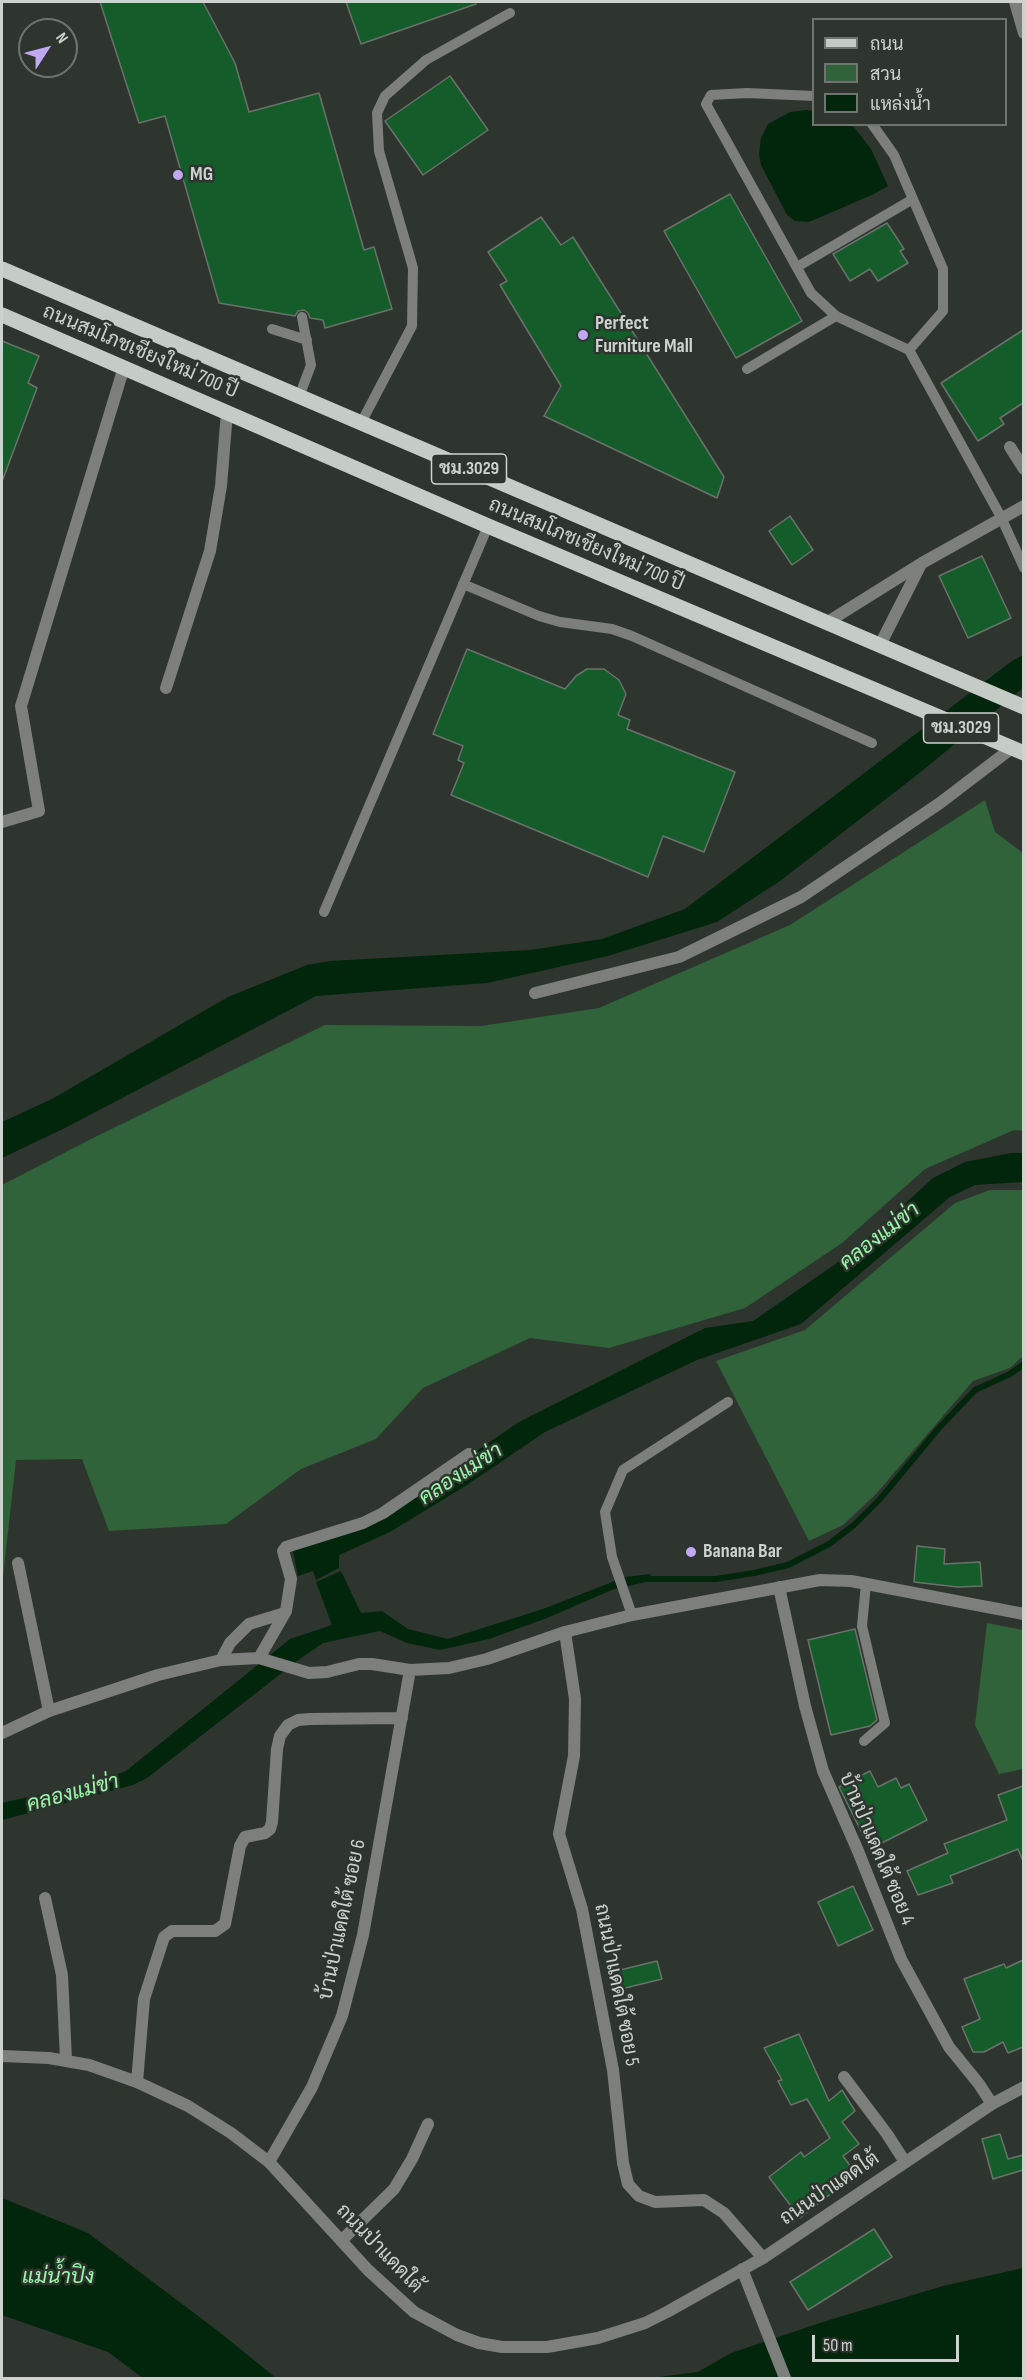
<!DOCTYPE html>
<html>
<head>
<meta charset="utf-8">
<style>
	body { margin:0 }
	#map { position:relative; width:1025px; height:2380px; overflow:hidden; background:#2e352f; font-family:"Sofia Sans Condensed",Sarabun,sans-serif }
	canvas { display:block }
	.frame { position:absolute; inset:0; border:3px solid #ced2cf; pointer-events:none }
	.legend { position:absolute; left:812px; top:18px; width:195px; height:108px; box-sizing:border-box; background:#2e352f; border:2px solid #6e746f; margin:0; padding:8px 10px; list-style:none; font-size:18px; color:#ced2cf }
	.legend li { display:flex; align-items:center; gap:12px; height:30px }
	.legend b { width:30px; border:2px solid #6e746f }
	.north { position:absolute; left:18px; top:18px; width:60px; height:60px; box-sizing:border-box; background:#2e352f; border:2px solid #6e746f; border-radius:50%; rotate:54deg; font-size:16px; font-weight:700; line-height:24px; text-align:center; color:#ced2cf }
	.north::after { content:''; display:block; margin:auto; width:21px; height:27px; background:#c0a8f3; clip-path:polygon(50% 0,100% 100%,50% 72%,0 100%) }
	.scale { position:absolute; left:812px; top:2335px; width:147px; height:27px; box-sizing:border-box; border:3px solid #ced2cf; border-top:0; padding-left:8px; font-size:18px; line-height:21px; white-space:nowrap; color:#ced2cf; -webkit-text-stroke:4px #2e352f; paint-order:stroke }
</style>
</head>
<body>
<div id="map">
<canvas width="1025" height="2380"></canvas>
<div class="frame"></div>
<ul class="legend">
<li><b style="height:8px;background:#c5ccc5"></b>ถนน</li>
<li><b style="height:16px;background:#30633a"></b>สวน</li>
<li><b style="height:16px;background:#01260b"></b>แหล่งน้ำ</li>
</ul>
<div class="north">N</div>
<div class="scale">50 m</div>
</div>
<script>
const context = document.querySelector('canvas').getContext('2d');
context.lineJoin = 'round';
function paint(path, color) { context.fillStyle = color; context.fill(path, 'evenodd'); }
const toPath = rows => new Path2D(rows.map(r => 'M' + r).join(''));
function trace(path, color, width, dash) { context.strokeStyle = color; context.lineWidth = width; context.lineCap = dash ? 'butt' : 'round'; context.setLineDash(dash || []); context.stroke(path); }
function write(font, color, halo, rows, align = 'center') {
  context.font = font + ' "Sofia Sans Condensed",Sarabun,sans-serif'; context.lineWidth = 5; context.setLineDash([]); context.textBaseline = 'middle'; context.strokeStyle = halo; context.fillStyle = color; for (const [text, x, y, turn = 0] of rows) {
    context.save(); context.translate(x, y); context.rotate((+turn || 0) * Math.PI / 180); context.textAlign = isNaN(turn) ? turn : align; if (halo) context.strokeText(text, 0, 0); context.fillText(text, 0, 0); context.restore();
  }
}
paint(toPath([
	[985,800,995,832,1023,853,1023,1131,1014,1130,925,1169,842,1243,745,1308,609,1348,530,1338,423,1388,376,1439,301,1469,226,1524,109,1531,82,1459,16,1460,2,1586,2,1185,95,1137,325,1025,481,1026,599,1008,790,925],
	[990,1190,1023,1190,1023,1356,1010,1368,973,1381,876,1494,843,1525,809,1541,716,1361,805,1330,955,1203],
	[987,1623,1023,1630,1023,1769,999,1774,975,1725]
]), '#30633a');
paint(toPath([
	[806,110,813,111,814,124,850,125,854,127,871,149,888,186,874,194,809,222,795,221,787,215,761,165,759,154,761,138,768,124,790,112],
	[1023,655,1023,688,917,775,780,881,717,922,608,956,487,983,316,996,65,1128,2,1158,2,1122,52,1099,228,997,307,965,330,961,530,950,602,939,685,909,1012,661],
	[1011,1153,1023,1153,1023,1182,975,1185,950,1197,801,1324,697,1360,545,1432,467,1485,390,1532,339,1555,339,1568,316,1580,313,1571,298,1576,292,1546,334,1536,428,1484,519,1422,705,1328,753,1321,850,1254,933,1178,965,1162],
	[341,1571,361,1613,382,1611,408,1629,448,1639,543,1609,625,1577,651,1574,646,1582,614,1589,547,1618,489,1639,440,1650,407,1643,380,1631,323,1643,301,1658,147,1778,133,1785,2,1820,2,1803,103,1780,126,1771,290,1639,332,1625,316,1582],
	[2,2198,88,2233,218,2331,276,2378,143,2378,108,2352,2,2315],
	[1023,2268,1023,2378,651,2378,698,2372,731,2353,826,2321,943,2286]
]), '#01260b');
trace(toPath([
	[642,1579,716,1579,754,1573,788,1565,829,1544,854,1525,880,1499,938,1429,975,1390,1010,1374,1024,1364]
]), '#01260b', 6);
const building = toPath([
	[100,2,203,2,235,63,249,112,319,93,364,250,374,247,392,309,325,328,323,320,310,318,308,313,304,310,298,311,295,316,219,303,165,116,139,123,100,2],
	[346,2,475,2,476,4,361,44,346,2],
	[450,76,488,130,423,175,385,121,450,76],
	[730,194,802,321,736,358,664,231,730,194],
	[541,217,561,245,573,237,724,477,717,498,544,416,561,386,500,285,507,281,488,252,541,217],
	[887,223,904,249,900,251,908,263,878,281,870,269,850,281,833,254,887,223],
	[1023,330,1023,403,1000,418,1004,424,978,441,941,383,1023,330],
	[2,341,39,356,28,383,37,388,3,479,2,478,2,341],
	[790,516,813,550,792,565,769,531,790,516],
	[982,556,1011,618,968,638,939,576,982,556],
	[467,649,565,689,576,676,587,669,604,669,619,680,626,694,618,715,630,720,627,729,735,772,704,852,663,836,648,877,451,795,464,763,458,760,463,746,433,734,467,649],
	[917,1546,945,1549,944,1564,980,1562,982,1586,958,1587,914,1582,917,1546],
	[855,1629,877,1720,870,1726,831,1735,808,1640,855,1629],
	[870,1771,878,1787,896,1778,901,1788,909,1784,927,1820,870,1849,839,1787,870,1771],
	[1023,1786,1023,1859,1022,1859,1018,1849,950,1876,953,1883,918,1895,907,1871,948,1853,944,1844,1007,1820,998,1795,1023,1786],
	[853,1886,873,1930,838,1946,818,1902,853,1886],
	[1023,1960,1023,2047,1008,2053,1003,2042,984,2052,973,2052,962,2027,980,2019,964,1979,1004,1964,1006,1968,1023,1960],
	[657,1961,662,1979,617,1990,612,1972,657,1961],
	[799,2034,829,2101,842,2090,855,2111,842,2122,859,2144,843,2156,856,2174,800,2218,769,2177,801,2152,804,2157,830,2138,807,2099,791,2105,778,2081,782,2080,764,2048,799,2034],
	[1000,2134,1008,2159,1023,2155,1023,2170,993,2179,982,2139,1000,2134],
	[874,2229,892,2257,808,2310,790,2282,874,2229]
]);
paint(building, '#145c29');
trace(building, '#6a726b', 1.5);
trace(toPath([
	[814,96,747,93,711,95,706,104,811,293,836,316,909,350,1001,517,1024,568],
	[872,124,894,155,943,269,943,311,909,350],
	[797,267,913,199],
	[272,329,307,340],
	[747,369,836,316],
	[299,397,311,365,302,317],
	[361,423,412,326,413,268,379,151,377,113,385,96,426,60,510,13],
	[463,584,539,616,560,622,612,629,632,636,872,743],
	[324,912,488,526],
	[632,1615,612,1557,605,1512,623,1470,728,1402],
	[864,1741,885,1723,862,1626,866,1584]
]), '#7c7f7c', 10);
trace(toPath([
	[1015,2,1024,33],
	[1010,447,1024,469],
	[826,623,922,563,1024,506],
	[880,645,921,564],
	[166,688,210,551,221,486,227,412],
	[2,822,39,811,21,706,124,367],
	[535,993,679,957,801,897,940,803,1012,748],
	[18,1563,49,1711],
	[779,1587,805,1706,823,1771,858,1851,901,1959,949,2047,979,2084,992,2104],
	[565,1632,575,1699,574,1756,559,1834,582,1909,613,2070,623,2163,628,2184,639,2196,655,2202,704,2200,724,2213,763,2258],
	[259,1658,286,1611,291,1579,283,1551,286,1547,363,1523,383,1513,469,1454],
	[221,1660,230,1643,249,1624,285,1613],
	[2,1733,49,1711,158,1675,221,1660,259,1658,309,1673,327,1672,359,1664,372,1664,410,1670,449,1668,487,1659,565,1632,632,1615,820,1580,851,1581,1024,1614],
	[45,1898,62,1975,66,2060],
	[844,2077,887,2134,905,2162],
	[137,2082,144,1999,164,1937,172,1931,215,1931,225,1924,240,1846,245,1837,265,1833,270,1829,272,1822,277,1749,280,1736,288,1725,298,1720,310,1719,402,1718],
	[269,2162,312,2087,342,2016,363,1935,410,1670],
	[342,2240,394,2189,412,2159,428,2124]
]), '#7c7f7c', 12);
trace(toPath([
	[2,2056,49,2058,89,2065,137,2082,188,2106,231,2133,269,2162,368,2270,414,2312,457,2335,479,2343,502,2347,547,2347,598,2338,645,2323,667,2312,763,2258,992,2104,1024,2087],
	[742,2269,785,2378]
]), '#7c7f7c', 12);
trace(toPath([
	[2,269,1024,707],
	[2,315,488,526,1024,753]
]), '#c5ccc5', 15);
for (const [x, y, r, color] of [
	[178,175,6,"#c0a8f3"],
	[583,335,6,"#c0a8f3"],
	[691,1552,6,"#c0a8f3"]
]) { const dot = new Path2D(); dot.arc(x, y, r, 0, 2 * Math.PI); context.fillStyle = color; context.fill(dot); trace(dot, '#2e352f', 2); }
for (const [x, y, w] of [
	[469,469,75],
	[961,728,75]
]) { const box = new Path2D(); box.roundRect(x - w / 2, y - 15, w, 30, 4.5); context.fillStyle = '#2e352f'; context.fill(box); trace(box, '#ced2cf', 1.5); }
write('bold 18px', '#ced2cf', null, [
	["ชม.3029",469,469],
	["ชม.3029",961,728]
]);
write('bold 20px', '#ced2cf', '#2e352f', [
	["MG",190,175],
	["Perfect",595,324],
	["Furniture Mall",595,347],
	["Banana Bar",703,1552]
], 'left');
write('20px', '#ced2cf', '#2e352f', [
	["ถนนสมโภชเชียงใหม่ 700 ปี",140,352,23],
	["ถนนสมโภชเชียงใหม่ 700 ปี",586,545,23],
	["บ้านป่าแดดใต้ ซอย 4",876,1849,67],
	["บ้านป่าแดดใต้ ซอย 6",343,1920,-78],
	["ถนนป่าแดดใต้ ซอย 5",616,1985,79],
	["ถนนป่าแดดใต้",830,2189,-34],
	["ถนนป่าแดดใต้",379,2249,46]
]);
write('italic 21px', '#9af7aa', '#2e352f', [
	["คลองแม่ข่า",880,1237,-38],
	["คลองแม่ข่า",461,1475,-33],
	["คลองแม่ข่า",73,1794,-15],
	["แม่น้ำปิง",58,2278]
]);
</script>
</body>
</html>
